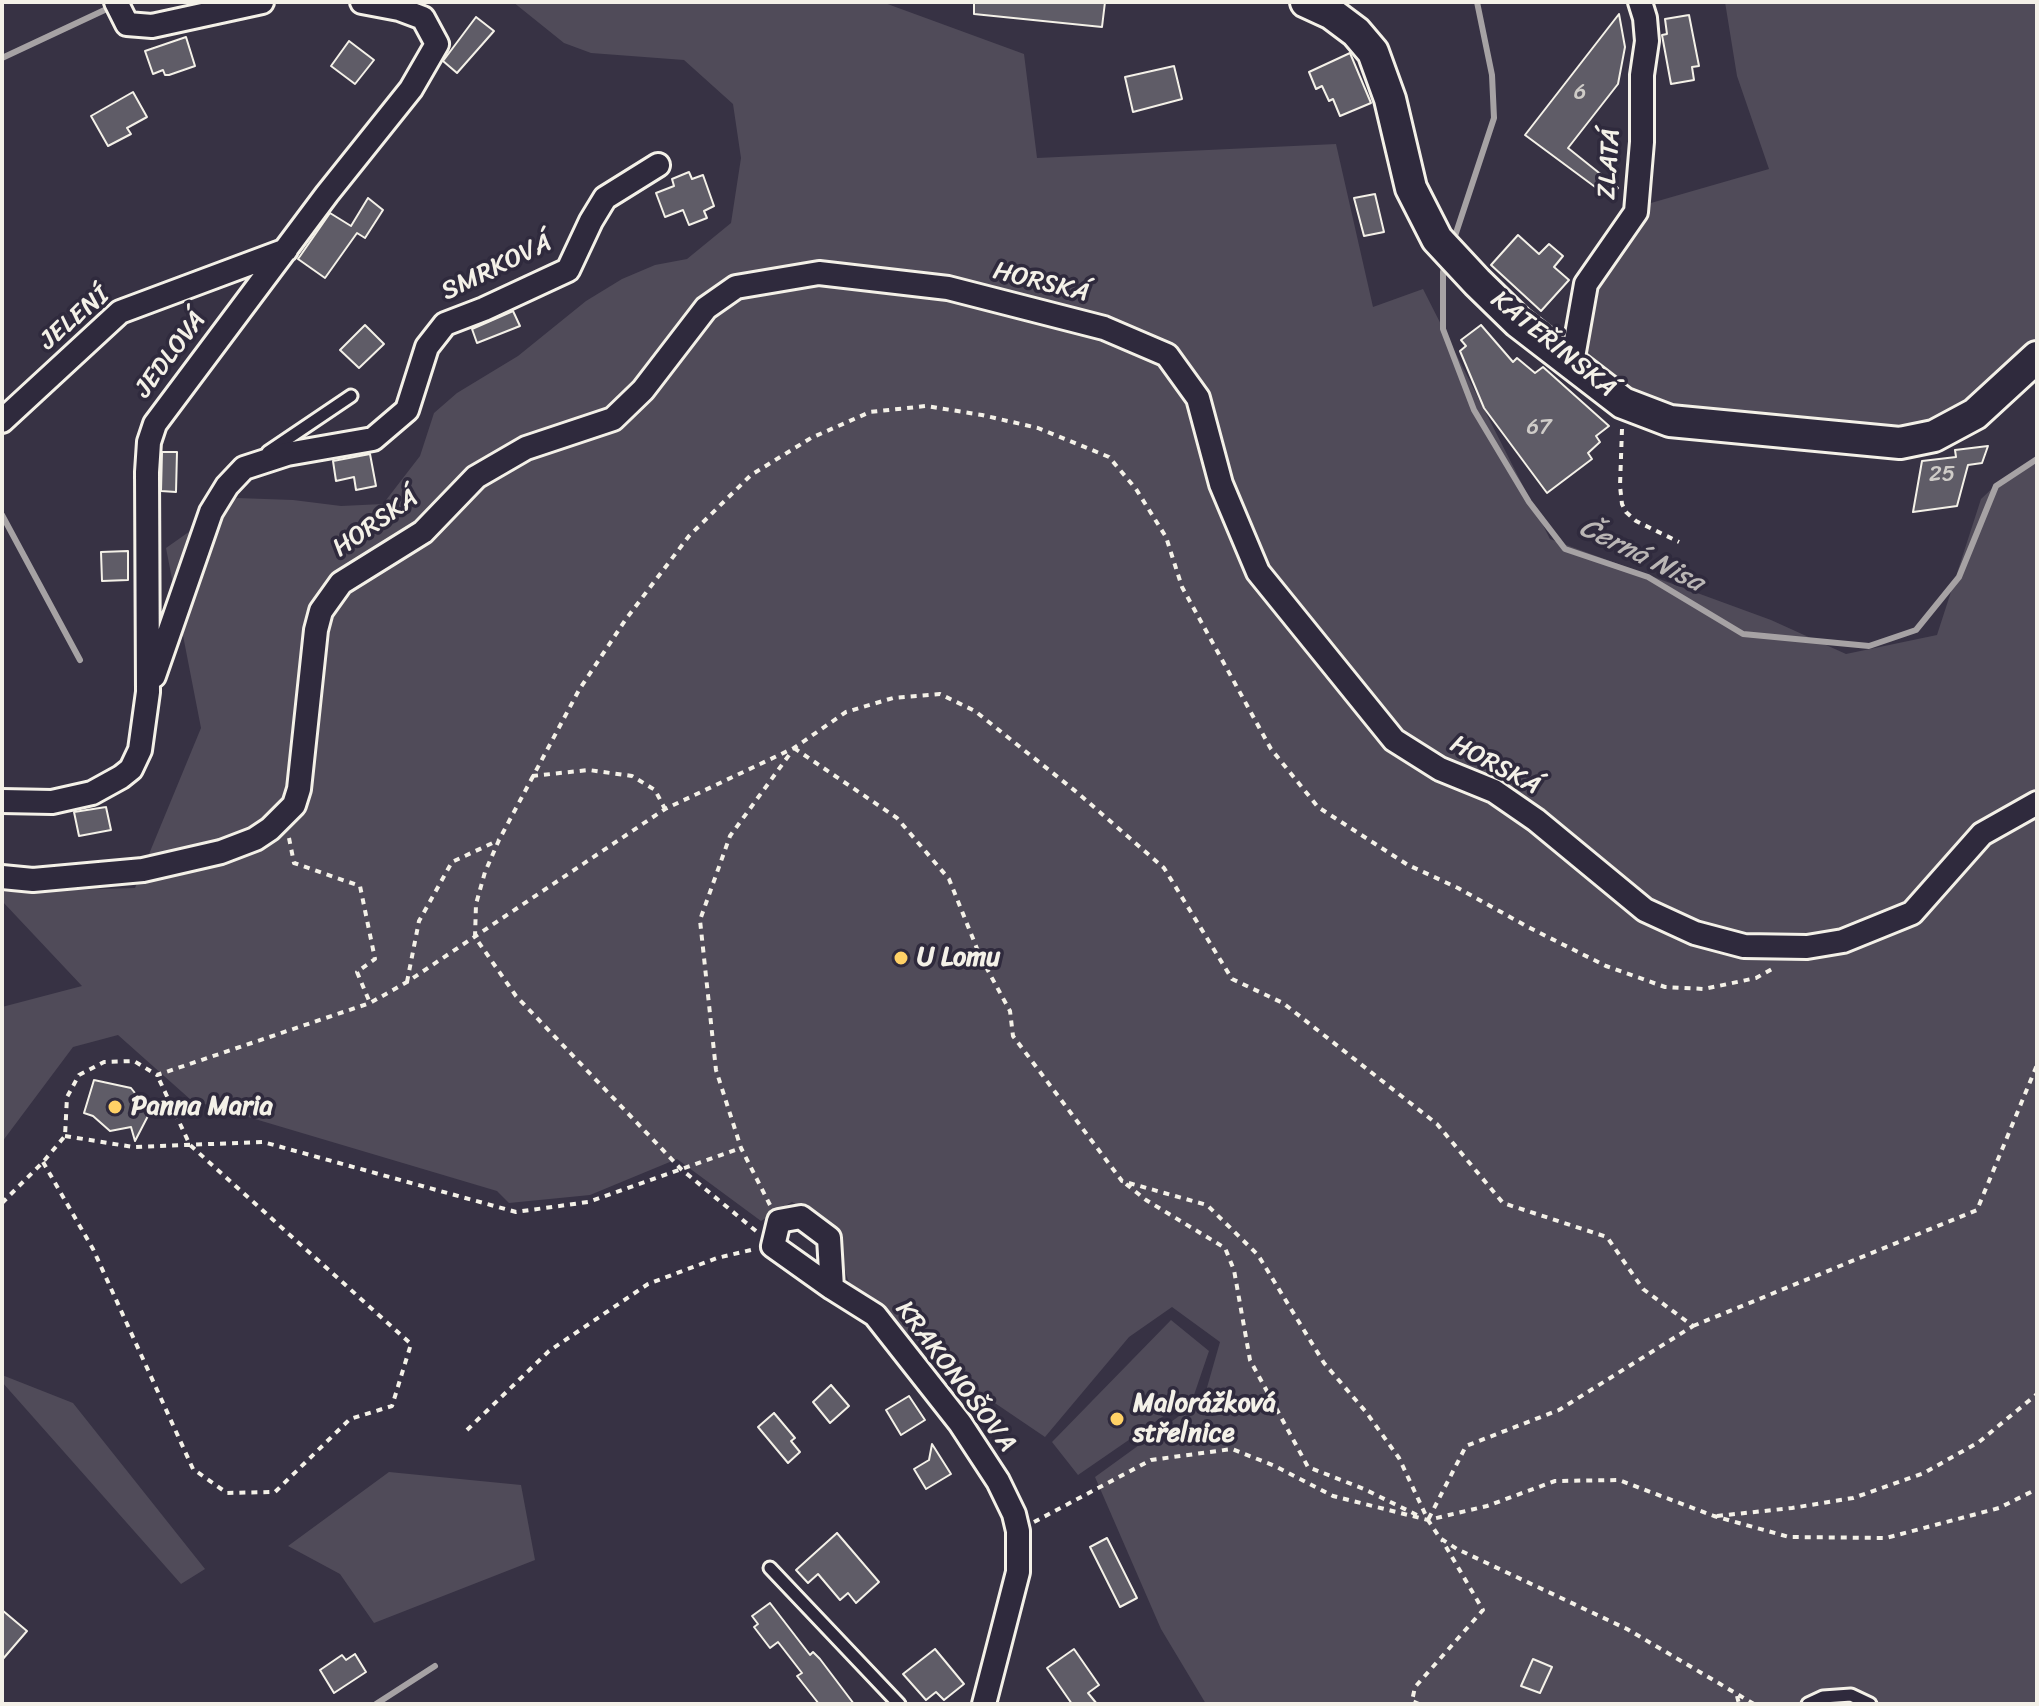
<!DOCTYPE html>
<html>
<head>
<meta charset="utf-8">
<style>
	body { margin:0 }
	#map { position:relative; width:2039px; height:1706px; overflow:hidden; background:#373244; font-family:Sriracha,sans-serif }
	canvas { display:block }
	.frame { position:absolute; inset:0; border:4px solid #f4f1e8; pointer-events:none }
</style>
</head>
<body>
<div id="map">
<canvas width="2039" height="1706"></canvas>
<div class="frame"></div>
</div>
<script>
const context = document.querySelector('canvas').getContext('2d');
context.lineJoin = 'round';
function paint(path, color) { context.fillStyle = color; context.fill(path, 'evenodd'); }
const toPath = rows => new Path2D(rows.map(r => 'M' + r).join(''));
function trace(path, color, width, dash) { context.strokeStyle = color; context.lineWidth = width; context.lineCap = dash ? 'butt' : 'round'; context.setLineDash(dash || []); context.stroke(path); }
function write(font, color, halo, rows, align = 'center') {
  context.font = font + ' Sriracha,sans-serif'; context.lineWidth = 7; context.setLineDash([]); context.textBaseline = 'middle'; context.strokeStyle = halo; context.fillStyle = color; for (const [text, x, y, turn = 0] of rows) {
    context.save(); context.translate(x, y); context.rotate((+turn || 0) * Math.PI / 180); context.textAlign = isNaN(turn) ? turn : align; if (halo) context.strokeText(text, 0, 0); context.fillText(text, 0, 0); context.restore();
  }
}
paint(toPath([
	[513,2,882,2,1024,54,1037,158,1336,144,1373,307,1423,289,1550,539,1771,620,1846,654,1937,635,1981,499,2000,481,2037,463,2037,1704,1206,1704,1161,1629,1095,1477,1204,1398,1220,1342,1172,1307,1129,1337,1045,1437,955,1376,944,1338,923,1345,850,1286,831,1228,792,1202,761,1221,677,1159,590,1195,509,1203,497,1191,191,1100,118,1035,73,1047,2,1142,2,1007,82,986,2,901,2,892,135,888,201,728,166,548,237,498,293,500,341,506,383,504,420,456,434,413,457,393,518,356,586,301,622,279,655,265,687,259,731,223,741,158,733,104,684,60,591,53,564,43],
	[1725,2,2037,2,2037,342,1968,405,1930,425,1899,432,1673,410,1629,393,1589,367,1585,323,1592,286,1644,205,1769,169,1737,76],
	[1171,1320,1209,1351,1194,1395,1078,1475,1052,1442],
	[2,1375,73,1403,205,1569,181,1584,2,1382],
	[389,1472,521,1485,535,1560,374,1623,340,1574,288,1546]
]), '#504b59');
trace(toPath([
	[2,58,111,7],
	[1453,242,1494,118,1492,75,1477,2],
	[1445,264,1443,272,1443,329,1474,410,1529,502,1565,549,1648,577,1743,634,1869,646,1916,630,1959,577,1996,486,2037,459],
	[2,515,80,660],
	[376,1704,435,1666]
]), '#a6a2a4', 6);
const building = toPath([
	[974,2,1105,2,1102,27,974,14,974,2],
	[1619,14,1625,47,1618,84,1568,148,1618,188,1610,198,1525,135,1619,14],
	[1689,15,1699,66,1692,67,1694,80,1671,84,1662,35,1667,34,1665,19,1689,15],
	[476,17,494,31,457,73,443,61,476,17],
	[186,37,195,66,169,75,165,75,163,70,153,74,145,51,186,37],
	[349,41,374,60,355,84,331,66,349,41],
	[1350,53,1371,103,1340,116,1333,99,1329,101,1322,86,1316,89,1309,72,1350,53],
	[1174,66,1182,99,1133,112,1125,77,1174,66],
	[133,92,147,117,127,128,131,134,108,146,91,116,133,92],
	[689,172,692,179,703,175,714,206,704,211,707,218,689,225,683,210,665,217,656,193,674,186,672,179,689,172],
	[1375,194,1384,232,1364,236,1354,198,1375,194],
	[368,198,383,210,365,238,357,233,325,278,298,259,330,213,351,226,368,198],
	[1518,235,1539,254,1549,244,1563,256,1554,267,1569,280,1541,311,1491,265,1518,235],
	[513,311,520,326,477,343,472,329,513,311],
	[365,325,384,344,359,368,340,350,365,325],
	[1481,325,1513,362,1517,358,1535,373,1543,367,1609,426,1596,436,1600,442,1588,453,1592,459,1547,493,1484,408,1460,351,1466,346,1461,340,1481,325],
	[1988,446,1982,463,1968,465,1957,506,1913,512,1922,461,1956,457,1955,450,1988,446],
	[162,452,177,452,176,492,161,491,162,452],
	[370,454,376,486,356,490,354,477,336,481,333,461,370,454],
	[128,551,128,580,102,581,101,552,128,551],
	[106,807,111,830,79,836,74,812,106,807],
	[94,1080,131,1088,150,1112,135,1141,131,1127,110,1131,93,1116,84,1113,94,1080],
	[831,1385,849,1406,830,1423,813,1402,831,1385],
	[909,1396,925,1420,901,1435,886,1410,909,1396],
	[774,1413,795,1438,791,1441,800,1452,788,1463,758,1427,774,1413],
	[932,1444,951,1474,926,1489,914,1469,929,1460,932,1444],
	[837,1533,879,1582,856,1603,848,1593,840,1600,818,1574,808,1583,796,1570,837,1533],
	[1107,1538,1137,1598,1120,1607,1090,1547,1107,1538],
	[770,1603,810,1655,813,1652,820,1659,854,1704,819,1704,797,1676,802,1673,778,1642,770,1648,754,1627,758,1624,752,1616,770,1603],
	[2,1610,27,1631,2,1660,2,1610],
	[935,1649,964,1684,944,1700,936,1692,926,1700,903,1674,935,1649],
	[1074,1649,1099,1685,1088,1693,1097,1704,1072,1704,1047,1668,1074,1649],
	[355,1654,366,1672,334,1693,320,1670,342,1655,346,1660,355,1654],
	[1533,1659,1552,1667,1540,1693,1521,1686,1533,1659]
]);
paint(building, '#5f5c67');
trace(building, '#f4f1e8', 2);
const lane = toPath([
	[268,452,351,396],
	[770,1568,899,1704],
	[1808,1704,1823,1697,1851,1695,1870,1704]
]);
const street = toPath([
	[116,2,127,24,152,26,262,2],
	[1572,363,1586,284,1636,212,1642,142,1642,75,1647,41,1645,18,1640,2],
	[2,421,120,312,286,250],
	[154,676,211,512,227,486,244,468,287,454,373,439,407,410,427,347,445,324,484,309,568,270,591,221,605,198,658,165],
	[2,801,52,802,92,793,121,777,131,769,140,750,148,692,147,472,149,442,155,424,327,194,411,89,437,44,423,18,399,9,362,2],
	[2,877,33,880,143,870,221,852,255,839,270,829,294,805,299,789,316,630,321,611,341,583,423,532,476,477,526,448,613,419,643,390,706,308,736,287,819,273,948,288,1104,328,1167,355,1198,398,1221,484,1258,572,1394,740,1440,769,1494,791,1536,820,1645,910,1695,933,1744,946,1807,947,1843,941,1912,913,1982,834,2037,803],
	[832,1288,829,1238,801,1217,779,1221,773,1246,832,1288,875,1315,960,1423,998,1481,1014,1514,1018,1531,1018,1572,984,1704]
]);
const secondary = toPath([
	[1306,2,1332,14,1356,32,1373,52,1390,99,1411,188,1437,239,1477,282,1518,322,1623,403,1670,421,1900,443,1934,436,1975,414,2037,357]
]);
trace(lane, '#f4f1e8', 17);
trace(street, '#f4f1e8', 28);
trace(secondary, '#f4f1e8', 36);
trace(toPath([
	[1622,429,1620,486,1622,504,1626,512,1636,521,1679,542],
	[794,748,897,818,949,879,980,956,1010,1011,1013,1036,1122,1181,1207,1205,1258,1255,1324,1363,1366,1412,1399,1458,1428,1520,1440,1538,1457,1549,1627,1629,1754,1704],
	[532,776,589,770,632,776,655,790,665,809],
	[289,838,294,863,360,886,375,959,357,972,370,1003],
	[407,982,419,921,452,862,499,840],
	[65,1136,133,1147,263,1142,516,1212,588,1202,741,1148],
	[43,1162,93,1249,193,1469,227,1493,275,1492,350,1419,392,1406,411,1344,190,1145,157,1075],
	[1126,1184,1146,1200,1225,1248,1234,1270,1250,1360,1308,1467,1364,1489,1419,1516],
	[2,1203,43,1162,65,1136,67,1097,79,1075,104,1062,134,1061,157,1075,370,1003,407,982,665,809,794,748,846,712,893,698,940,694,975,711,1079,794,1164,868,1232,979,1283,1003,1437,1124,1503,1203,1607,1237,1643,1289,1693,1326,1559,1410,1466,1446,1428,1520],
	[770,1205,741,1148,716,1070,700,920,730,836,792,751],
	[756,1231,681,1169,516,996,475,937,476,904,485,872,499,840,579,690,626,619,689,536,751,475,811,438,870,412,926,406,982,415,1038,428,1109,457,1136,489,1166,537,1182,587,1271,749,1318,807,1408,865,1458,888,1528,927,1606,966,1665,987,1704,989,1756,978,1772,969],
	[1693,1326,1977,1210,2037,1065],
	[467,1430,549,1351,648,1284,717,1258,755,1249],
	[1717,1516,1792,1508,1853,1498,1924,1473,1979,1442,2037,1394],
	[1034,1522,1151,1460,1232,1449,1275,1466,1333,1496,1428,1520,1487,1506,1555,1481,1619,1480,1714,1516,1789,1537,1886,1538,1999,1508,2037,1489],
	[1737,1696,1739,1704],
	[1419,1704,1412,1701,1415,1687,1483,1610,1442,1540]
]), '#f4f1e8', 4, [6, 6]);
trace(lane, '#2f2a3d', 11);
trace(street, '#2f2a3d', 22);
trace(secondary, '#2f2a3d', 30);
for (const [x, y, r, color] of [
	[901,958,8,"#ffd166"],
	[115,1107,8,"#ffd166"],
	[1117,1419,8,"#ffd166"]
]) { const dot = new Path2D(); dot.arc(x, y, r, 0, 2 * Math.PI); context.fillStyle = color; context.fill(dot); trace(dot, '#2f2a3d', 3); }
write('22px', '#cfccc8', null, [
	["6",1580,93],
	["67",1539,428],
	["25",1942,475]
]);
write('26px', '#f4f1e8', '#2f2a3d', [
	["ZLATÁ",1610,164,-86],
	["SMRKOVÁ",497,268,-26],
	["HORSKÁ",1041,283,14],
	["JELENÍ",75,319,-40],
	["KATEŘINSKÁ",1553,345,39],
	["JEDLOVÁ",171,355,-53],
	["HORSKÁ",376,524,-35],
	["HORSKÁ",1495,766,28],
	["KRAKONOŠOVA",955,1377,53]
]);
write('bold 26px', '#f4f1e8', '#2f2a3d', [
	["U Lomu",917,958],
	["Panna Maria",131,1107],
	["Malorážková",1133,1404],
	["střelnice",1133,1434]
], 'left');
write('italic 28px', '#bab6b5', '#2f2a3d', [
	["Černá Nisa",1641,556,26]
]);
</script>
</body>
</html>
